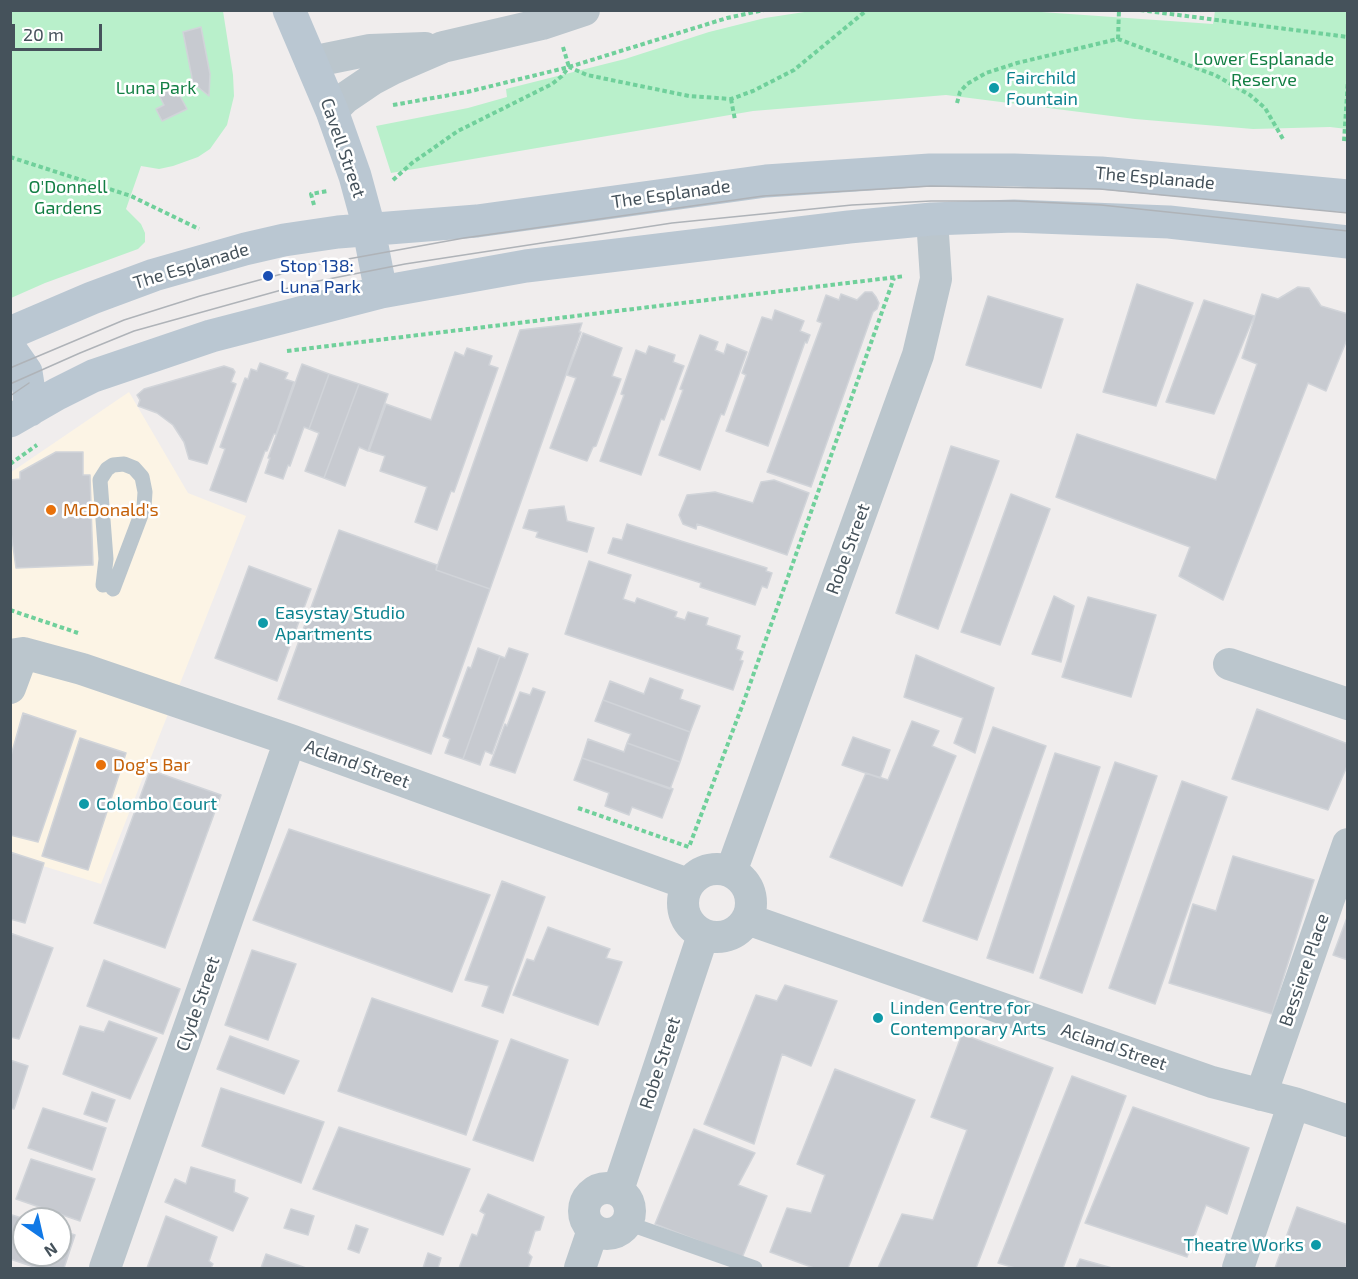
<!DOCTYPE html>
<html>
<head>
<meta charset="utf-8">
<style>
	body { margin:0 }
	#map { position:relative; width:1358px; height:1279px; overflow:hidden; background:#f0eded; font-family:"Exo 2",sans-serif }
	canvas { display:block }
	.frame { position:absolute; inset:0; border:12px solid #45525b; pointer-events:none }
	.north { position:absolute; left:12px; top:1207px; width:60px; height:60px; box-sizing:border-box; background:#fff; border:2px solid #b5babd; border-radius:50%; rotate:146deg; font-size:16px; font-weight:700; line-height:24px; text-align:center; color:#45525b }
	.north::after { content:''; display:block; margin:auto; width:21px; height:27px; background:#1179e6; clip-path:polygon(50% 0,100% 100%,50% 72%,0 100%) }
	.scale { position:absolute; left:12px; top:24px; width:90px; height:27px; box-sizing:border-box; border:3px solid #45525b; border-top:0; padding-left:8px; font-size:18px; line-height:21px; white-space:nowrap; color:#45525b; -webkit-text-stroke:4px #fff; paint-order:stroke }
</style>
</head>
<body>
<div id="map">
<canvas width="1358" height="1279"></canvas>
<div class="frame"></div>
<div class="north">N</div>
<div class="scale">20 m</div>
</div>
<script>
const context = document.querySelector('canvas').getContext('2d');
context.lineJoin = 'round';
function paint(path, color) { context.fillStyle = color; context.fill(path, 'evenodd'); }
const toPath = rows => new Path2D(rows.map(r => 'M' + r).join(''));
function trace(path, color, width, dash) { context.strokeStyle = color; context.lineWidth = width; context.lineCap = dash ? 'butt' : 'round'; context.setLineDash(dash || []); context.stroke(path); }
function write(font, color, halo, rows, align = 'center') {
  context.font = font + ' "Exo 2",sans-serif'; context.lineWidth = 5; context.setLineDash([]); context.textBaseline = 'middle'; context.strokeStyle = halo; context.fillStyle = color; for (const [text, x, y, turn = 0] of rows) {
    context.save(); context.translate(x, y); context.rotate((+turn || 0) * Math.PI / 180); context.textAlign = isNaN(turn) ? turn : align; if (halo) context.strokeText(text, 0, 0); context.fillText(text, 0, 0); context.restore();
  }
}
paint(toPath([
	[129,392,188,493,246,516,101,884,11,856,10,473]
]), '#fcf4e5');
paint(toPath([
	[10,11,223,11,233,75,234,96,227,125,210,149,198,157,173,166,159,169,141,166,126,209,141,224,145,233,145,242,138,249,45,283,11,298],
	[811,11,1027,11,1213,24,1215,11,1347,11,1347,129,1330,127,1253,129,1135,119,946,95,753,111,391,173,376,126,468,108,507,97,506,89,625,59,709,32,765,18]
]), '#b9f0cb');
const building = toPath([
	[201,27,210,74,209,96,193,83,183,32,201,27],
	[173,83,187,109,162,121,156,109,164,105,157,91,173,83],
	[1137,284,1193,303,1156,406,1103,392,1137,284],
	[1298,287,1309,288,1321,306,1348,314,1348,337,1326,391,1308,383,1223,600,1179,576,1190,547,1056,497,1077,434,1216,480,1257,364,1242,358,1262,294,1278,299,1298,287],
	[865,292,872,292,876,297,879,303,877,309,873,312,811,487,767,472,822,323,817,321,826,295,839,300,841,294,857,300,865,292],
	[988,296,1063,319,1041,388,966,365,988,296],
	[1204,300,1254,316,1214,414,1166,402,1204,300],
	[775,310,804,321,800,331,810,335,807,343,805,342,768,446,726,431,746,375,742,373,762,317,772,320,775,310],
	[582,323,579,332,581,332,490,589,436,570,520,330,582,323],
	[583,333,622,348,612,376,621,379,596,446,593,447,587,461,550,448,576,378,567,375,583,333],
	[700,335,718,342,715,350,724,354,727,344,747,352,724,415,721,414,700,470,659,455,683,390,680,389,700,335],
	[649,346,675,355,673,362,684,366,664,420,661,419,641,475,600,461,624,395,621,394,636,350,646,354,649,346],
	[467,348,492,356,489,365,498,368,454,492,451,491,437,530,415,522,427,487,380,471,385,456,369,451,386,404,431,420,455,352,464,356,467,348],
	[260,363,288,373,285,379,294,382,276,434,274,434,267,451,265,451,246,502,210,490,225,449,220,447,245,378,248,379,251,369,257,371,260,363],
	[302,364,329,374,309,429,304,427,290,466,288,465,283,479,265,473,270,458,268,458,302,364],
	[224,366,233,369,235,372,231,382,236,384,207,464,189,459,184,442,173,425,157,413,138,406,140,400,137,395,144,389,224,366],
	[329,374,359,384,324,478,305,471,319,433,309,429,329,374],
	[359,384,388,394,368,451,359,447,345,486,324,478,359,384],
	[951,446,999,461,938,629,896,613,951,446],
	[56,452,83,452,83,475,90,475,93,565,16,568,10,525,10,480,20,479,20,472,56,452],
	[774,480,809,493,787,555,697,524,696,529,683,524,679,515,687,495,715,492,753,503,761,482,774,480],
	[1011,494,1050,509,1000,645,961,632,1011,494],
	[564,506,567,521,594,528,587,552,536,537,538,532,523,528,529,510,564,506],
	[627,524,767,568,766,571,772,573,767,588,762,586,755,605,700,587,701,583,608,553,613,538,622,540,627,524],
	[339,530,437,565,436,570,490,589,431,754,278,699,339,530],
	[589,561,631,575,623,599,635,603,637,598,677,612,675,617,685,620,688,612,708,618,706,625,740,636,736,649,743,652,740,660,743,661,733,690,565,634,589,561],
	[249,566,311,589,277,681,215,658,249,566],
	[1054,596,1074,606,1061,662,1032,654,1054,596],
	[1088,597,1156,615,1131,697,1062,677,1088,597],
	[478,648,500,656,463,759,445,753,450,739,443,736,468,667,471,668,478,648],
	[509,648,528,654,492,754,485,751,480,765,463,759,500,656,505,658,509,648],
	[916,655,994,688,975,753,954,743,963,718,904,697,916,655],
	[650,678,683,690,680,699,700,706,690,732,603,700,610,681,644,694,650,678],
	[533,688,545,692,515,773,490,765,505,724,507,726,520,692,530,695,533,688],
	[603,700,690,732,680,762,627,743,631,734,595,721,603,700],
	[1257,709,1348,744,1348,764,1328,810,1232,779,1257,709],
	[23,713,76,731,38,842,10,835,10,759,23,713],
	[912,721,939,731,932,746,956,756,902,886,830,857,866,773,888,780,912,721],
	[993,727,1046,746,977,940,923,921,993,727],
	[853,737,890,750,880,778,842,765,853,737],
	[80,738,126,753,88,870,42,856,80,738],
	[588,739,624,752,627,743,680,762,670,789,582,758,588,739],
	[1055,753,1100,767,1033,973,987,958,1055,753],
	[582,758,673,789,662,818,632,807,629,815,605,806,609,793,574,780,582,758],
	[1115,762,1157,776,1082,993,1040,978,1115,762],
	[150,770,221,795,165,948,94,923,150,770],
	[1182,781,1227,797,1155,1004,1109,988,1182,781],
	[289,829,490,895,452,992,253,920,289,829],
	[10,852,44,863,25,923,10,919,10,852],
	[1233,856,1314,880,1272,1014,1169,983,1193,904,1216,911,1233,856],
	[502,881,545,897,503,1013,482,1006,489,986,465,980,502,881],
	[1348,915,1348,960,1333,955,1348,915],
	[548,927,610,949,606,958,622,962,598,1025,513,995,527,959,534,961,548,927],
	[10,933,53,948,19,1039,10,1037,10,933],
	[252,950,296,964,268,1040,225,1025,252,950],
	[104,960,180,989,163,1034,87,1006,104,960],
	[785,985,837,1001,811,1066,782,1054,754,1144,704,1124,756,995,777,1001,785,985],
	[372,998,498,1041,466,1135,338,1091,372,998],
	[109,1021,157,1038,130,1099,63,1074,80,1026,104,1032,109,1021],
	[962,1034,1053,1068,976,1268,878,1268,902,1214,933,1220,967,1130,931,1117,962,1034],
	[230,1036,299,1061,284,1094,217,1069,230,1036],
	[511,1039,568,1060,533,1161,473,1140,511,1039],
	[10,1060,28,1066,14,1109,10,1108,10,1060],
	[835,1069,915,1100,848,1268,814,1268,770,1252,787,1208,811,1213,825,1175,797,1164,835,1069],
	[1072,1076,1126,1096,1063,1268,1015,1268,998,1263,1072,1076],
	[221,1088,324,1122,301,1183,202,1146,221,1088],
	[92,1092,115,1100,107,1122,84,1114,92,1092],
	[1133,1107,1249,1148,1227,1214,1206,1205,1187,1257,1085,1223,1133,1107],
	[43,1108,106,1128,92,1170,28,1148,43,1108],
	[339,1127,470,1169,443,1235,313,1189,339,1127],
	[694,1129,755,1153,738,1185,767,1196,742,1258,655,1224,694,1129],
	[31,1159,95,1179,80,1221,16,1199,31,1159],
	[191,1167,235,1180,234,1192,248,1198,233,1231,165,1202,175,1179,186,1184,191,1167],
	[488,1194,544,1217,540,1230,535,1231,528,1253,532,1257,528,1268,459,1268,472,1234,477,1236,485,1214,480,1211,488,1194],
	[1297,1207,1348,1225,1346,1268,1275,1268,1297,1207],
	[291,1209,314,1216,308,1235,284,1228,291,1209],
	[12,1215,25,1219,24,1255,60,1255,60,1230,75,1235,64,1268,37,1268,10,1259,10,1220,12,1215],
	[166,1216,217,1237,209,1261,213,1264,211,1268,147,1268,166,1216],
	[356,1225,368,1229,359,1253,348,1249,356,1225],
	[428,1253,441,1258,438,1268,423,1268,428,1253],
	[266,1254,306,1268,261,1268,266,1254],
	[1080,1259,1112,1268,1076,1268,1080,1259]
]);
paint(building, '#c7cad0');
trace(building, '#d1d4d9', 1.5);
trace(toPath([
	[1140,10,1348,37],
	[1118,39,1119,10],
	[563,47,569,67],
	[731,99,735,120],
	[957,103,960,92,967,84,986,73,1017,63,1118,39,1215,75,1250,95,1265,108,1283,139],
	[393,105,467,92,569,67,727,18,764,10],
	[1344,141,1348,80],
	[10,157,131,196,199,229],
	[393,180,412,163,458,131,552,84,562,76,569,67,587,75,689,96,731,99,753,91,794,70,867,10],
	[314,205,311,194,328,191],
	[287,351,905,276],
	[10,464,37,445],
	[10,610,78,633],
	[578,808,689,847,744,701,894,278]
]), '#70d09b', 4, [4.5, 3]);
trace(toPath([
	[103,585,106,559,100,480,107,469,113,465,124,464,134,468,142,477,145,492,144,507,113,589],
	[627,1223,755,1268]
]), '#bbc6cd', 15);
trace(toPath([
	[311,62,370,50,425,48],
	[332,111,345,98,373,79,392,69,443,47,542,24,584,10],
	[10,655,23,653,82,669,290,740,688,884],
	[1229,664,1348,704],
	[10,688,23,653],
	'683 903a34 34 0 1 1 68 0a34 34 0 1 1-68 0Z',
	[731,872,918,355,936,279,932,219],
	[747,919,1212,1082,1294,1103,1348,1121],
	[1261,1095,1348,844],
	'584 1211a23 23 0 1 1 46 0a23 23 0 1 1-46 0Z',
	[618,1190,703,935],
	[105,1268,290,740],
	[580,1268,593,1230],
	[1238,1268,1294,1103]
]), '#bbc6cd', 32);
trace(toPath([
	[289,10,332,111,355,176,367,220,381,292],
	[10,333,92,298,154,275,245,249,284,240,338,232,477,221,766,181,930,170,1014,170,1101,173,1348,196],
	[10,349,26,372,29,391,30,410],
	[10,421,57,394,93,376,211,336,381,292,526,266,849,227,932,219,1014,216,1169,222,1348,242]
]), '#bac7d2', 33);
trace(toPath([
	[10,368,124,320,200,296,315,265,464,238,763,196,931,186,1100,189,1348,213],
	[10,384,80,353,134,331,303,284,405,264,672,223,852,205,931,201,1015,201,1101,205,1348,231],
	[10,396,29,383]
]), '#afb3b8', 1.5);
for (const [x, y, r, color] of [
	[994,88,6,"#0f9aa8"],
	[268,276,6,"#1a4fb4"],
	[51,510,6,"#e8710a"],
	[263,623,6,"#0f9aa8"],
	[101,765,6,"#e8710a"],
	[84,804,6,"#0f9aa8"],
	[878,1018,6,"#0f9aa8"],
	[1316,1245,6,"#0f9aa8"]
]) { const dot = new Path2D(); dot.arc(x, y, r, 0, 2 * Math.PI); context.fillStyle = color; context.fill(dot); trace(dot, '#fff', 2); }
write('18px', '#137f44', '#fff', [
	["Lower Esplanade",1264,59],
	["Reserve",1264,80],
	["Luna Park",156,88],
	["O'Donnell",68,187],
	["Gardens",68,208]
]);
write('18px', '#0d838f', '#fff', [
	["Fairchild",1006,78],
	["Fountain",1006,99],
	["Easystay Studio",275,613],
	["Apartments",275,634],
	["Colombo Court",96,804],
	["Linden Centre for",890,1008],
	["Contemporary Arts",890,1029],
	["Theatre Works",1304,1245,"right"]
], 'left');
write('18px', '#45525b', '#fff', [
	["Cavell Street",343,148,71],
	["The Esplanade",1155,178,5],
	["The Esplanade",671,194,-8],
	["The Esplanade",191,266,-17],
	["Robe Street",848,549,-70],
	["Acland Street",357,764,20],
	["Bessiere Place",1304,970,-71],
	["Clyde Street",198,1004,-71],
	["Acland Street",1114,1047,19],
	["Robe Street",660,1063,-72]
]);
write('18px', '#164399', '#fff', [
	["Stop 138:",280,266],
	["Luna Park",280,287]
], 'left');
write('18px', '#c56008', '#fff', [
	["McDonald's",63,510],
	["Dog's Bar",113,765]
], 'left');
</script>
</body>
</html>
